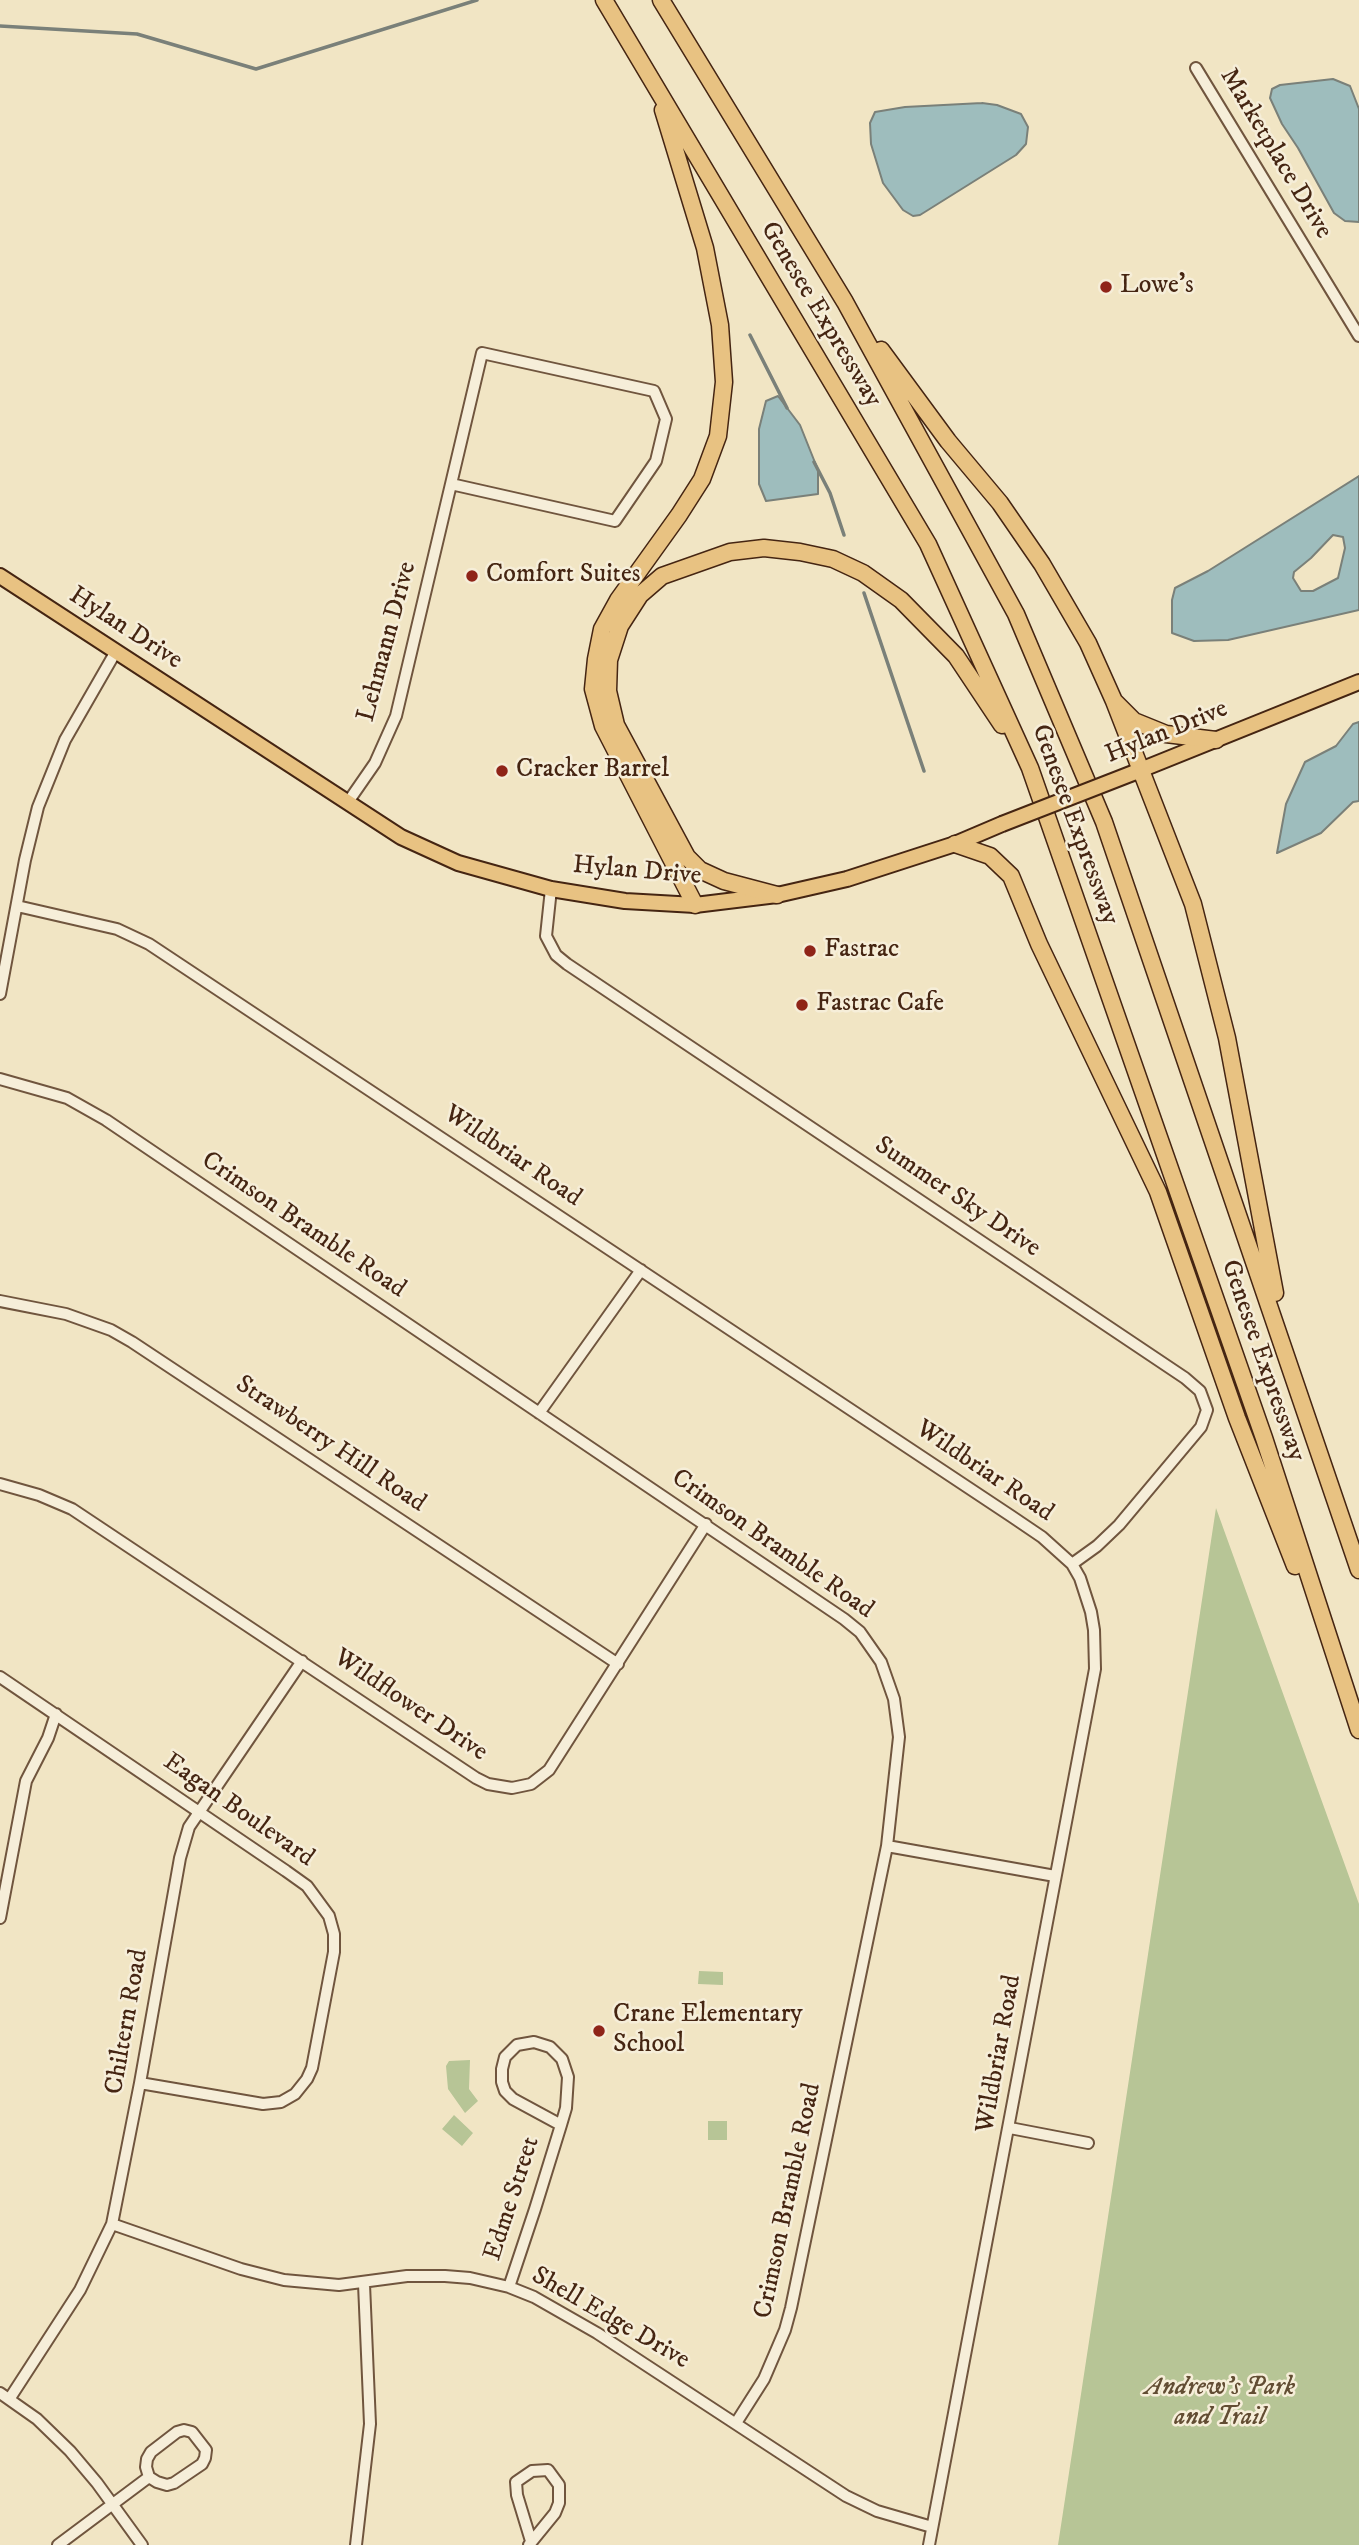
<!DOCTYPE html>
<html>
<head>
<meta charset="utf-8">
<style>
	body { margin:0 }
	canvas { display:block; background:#f1e5c4 }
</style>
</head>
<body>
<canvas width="1359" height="2545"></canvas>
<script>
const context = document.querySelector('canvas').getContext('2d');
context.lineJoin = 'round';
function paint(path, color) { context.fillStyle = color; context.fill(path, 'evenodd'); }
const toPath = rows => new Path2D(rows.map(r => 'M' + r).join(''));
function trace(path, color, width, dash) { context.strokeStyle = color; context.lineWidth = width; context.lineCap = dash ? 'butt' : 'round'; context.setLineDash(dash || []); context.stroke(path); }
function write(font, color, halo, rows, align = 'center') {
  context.font = font + ' "IM FELL DW Pica",serif'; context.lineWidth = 5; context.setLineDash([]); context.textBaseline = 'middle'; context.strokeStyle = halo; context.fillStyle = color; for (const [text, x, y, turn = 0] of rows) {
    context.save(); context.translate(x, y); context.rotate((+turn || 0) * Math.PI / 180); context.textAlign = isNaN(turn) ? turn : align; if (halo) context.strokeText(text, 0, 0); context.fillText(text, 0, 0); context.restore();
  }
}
paint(toPath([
	[1216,1508,1359,1904,1359,2545,1058,2545],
	[699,1971,723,1972,723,1985,698,1984],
	[470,2060,469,2089,478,2101,465,2113,448,2089,446,2066,449,2061],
	[454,2115,473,2133,462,2146,442,2129],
	[708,2121,727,2121,727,2140,708,2140]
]), '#b7c596');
const water = toPath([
	[1333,79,1350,86,1359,109,1359,222,1345,221,1334,213,1298,148,1282,124,1270,98,1272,89,1280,85,1333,79],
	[982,103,997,105,1021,114,1028,127,1026,144,1016,155,920,215,913,216,903,210,883,183,871,144,870,123,875,112,905,107,982,103],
	[778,396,800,425,818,470,818,494,766,501,759,484,759,429,766,401,778,396],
	[1359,476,1359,610,1228,640,1194,641,1172,633,1172,600,1175,588,1208,571,1359,476],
	[1333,535,1343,537,1345,548,1338,578,1313,591,1301,591,1293,578,1294,572,1311,558,1333,535],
	[1359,722,1359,801,1353,802,1321,833,1277,853,1286,804,1305,762,1336,746,1353,724,1359,722]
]);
paint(water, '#9ebdbd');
trace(water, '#7a8079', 2);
trace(toPath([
	[0,26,137,34,256,69,477,0],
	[750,335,787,408],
	[814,462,830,493,844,535],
	[864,593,924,771]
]), '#7a8079', 3.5);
const minor = toPath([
	[1196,68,1359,336],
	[348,802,375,763,396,716,451,484,482,353,654,391,666,419,656,461,615,521,451,484],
	[551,889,546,936,556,955,567,964,1185,1378,1200,1391,1207,1410,1201,1427,1119,1525,1097,1546,1072,1564],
	[17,906,117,929,149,944,1011,1516,1042,1537,1072,1564,1080,1578,1091,1612,1094,1630,1095,1669,929,2545],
	[0,994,25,860,38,807,65,740,115,653],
	[0,1079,67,1098,106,1120,844,1619,860,1632,881,1662,894,1699,899,1737,887,1846,791,2308,785,2330,764,2379,736,2423],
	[0,1301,66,1314,111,1330,132,1342,618,1664],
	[539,1413,641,1270],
	[0,1484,39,1495,72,1509,476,1778,488,1784,512,1788,531,1784,549,1770,706,1524],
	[0,1677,286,1871,307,1886,329,1916,334,1934,334,1952,312,2068,307,2079,295,2094,281,2102,263,2104,140,2083],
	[887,1846,1055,1876],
	[0,1918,26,1781,48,1738,56,1714],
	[1010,2128,1088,2143],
	[112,2224,241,2269,284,2280,339,2285,407,2276,445,2276,470,2278,509,2287,534,2297,597,2333,846,2496,877,2511,932,2527],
	[509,2287,535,2209,561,2125,566,2108,568,2077,562,2059,550,2047,534,2042,517,2045,505,2057,502,2069,502,2082,505,2091,513,2099,561,2125],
	[0,2393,37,2419,70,2451,97,2483,142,2545],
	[10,2398,80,2290,112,2224,140,2083,180,1858,189,1827,302,1661],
	[58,2545,149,2477,157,2482,167,2485,174,2483,202,2464,205,2458,206,2450,192,2432,184,2430,177,2432,151,2452,147,2459,146,2467,149,2477],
	[356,2545,370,2424,364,2284],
	[529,2545,555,2513,559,2503,559,2485,548,2470,532,2471,516,2482,517,2495,531,2541]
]);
const major = toPath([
	[0,576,401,837,458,863,551,889,625,901,695,905,777,895,847,879,955,844,1002,824],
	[1133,773,1359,682]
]);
const highway = toPath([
	[604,0,928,544,1030,768,1264,1438,1359,1730],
	[661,0,845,302,1016,614,1104,822,1359,1570],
	[663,110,705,248,720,325,724,382,718,436,702,479,679,515,618,600,602,629,596,659,593,689,603,726,695,905],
	[881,350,948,441,1000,503,1042,564,1088,643,1114,701,1134,721,1166,734,1216,740],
	[1114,701,1193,904,1227,1038,1275,1293],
	[955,844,990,856,1011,876,1039,944,1158,1192,1237,1418,1295,1566],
	[777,895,724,881,700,870,687,857,616,725,608,691,609,660,620,626,640,595,662,576,730,552,764,548,800,552,833,559,863,573,901,600,956,656,1002,725]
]);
trace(minor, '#70553e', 14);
trace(major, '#452512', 18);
trace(highway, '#452512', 19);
trace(minor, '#f6eed9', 10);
trace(major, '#e8c282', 14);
trace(highway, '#e8c282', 16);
const majorBridge = toPath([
	[1002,824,1133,773]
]);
trace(majorBridge, '#452512', 18, []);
trace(majorBridge, '#e8c282', 14);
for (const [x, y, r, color] of [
	[1106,287,7,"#8f2418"],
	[472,576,7,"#8f2418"],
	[502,771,7,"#8f2418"],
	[810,951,7,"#8f2418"],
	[802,1005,7,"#8f2418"],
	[599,2031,7,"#8f2418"]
]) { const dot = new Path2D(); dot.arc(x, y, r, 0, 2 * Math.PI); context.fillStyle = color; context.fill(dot); trace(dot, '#f6eed9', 2.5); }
write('26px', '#452512', '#f6eed9', [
	["Marketplace Drive",1275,154,59],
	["Genesee Expressway",820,315,59],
	["Hylan Drive",125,629,33],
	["Lehmann Drive",388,642,-75],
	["Hylan Drive",1167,733,-22],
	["Genesee Expressway",1074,825,70],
	["Hylan Drive",637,872,5],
	["Wildbriar Road",512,1157,34],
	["Summer Sky Drive",957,1198,34],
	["Crimson Bramble Road",303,1226,34],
	["Genesee Expressway",1262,1361,71],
	["Strawberry Hill Road",330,1445,34],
	["Wildbriar Road",984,1472,34],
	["Crimson Bramble Road",772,1545,35],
	["Wildflower Drive",410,1706,34],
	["Eagan Boulevard",238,1811,35],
	["Chiltern Road",128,2022,-80],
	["Wildbriar Road",1000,2054,-80],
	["Edme Street",513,2199,-72],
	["Crimson Bramble Road",789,2201,-78],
	["Shell Edge Drive",610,2319,30]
]);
write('26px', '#452512', '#f6eed9', [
	["Lowe's",1120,287],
	["Comfort Suites",486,576],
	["Cracker Barrel",516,771],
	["Fastrac",824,951],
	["Fastrac Cafe",816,1005],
	["Crane Elementary",613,2016],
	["School",613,2046]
], 'left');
write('italic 26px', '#624d33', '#f6eed9', [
	["Andrew's Park",1220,2389],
	["and Trail",1220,2419]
]);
</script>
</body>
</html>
